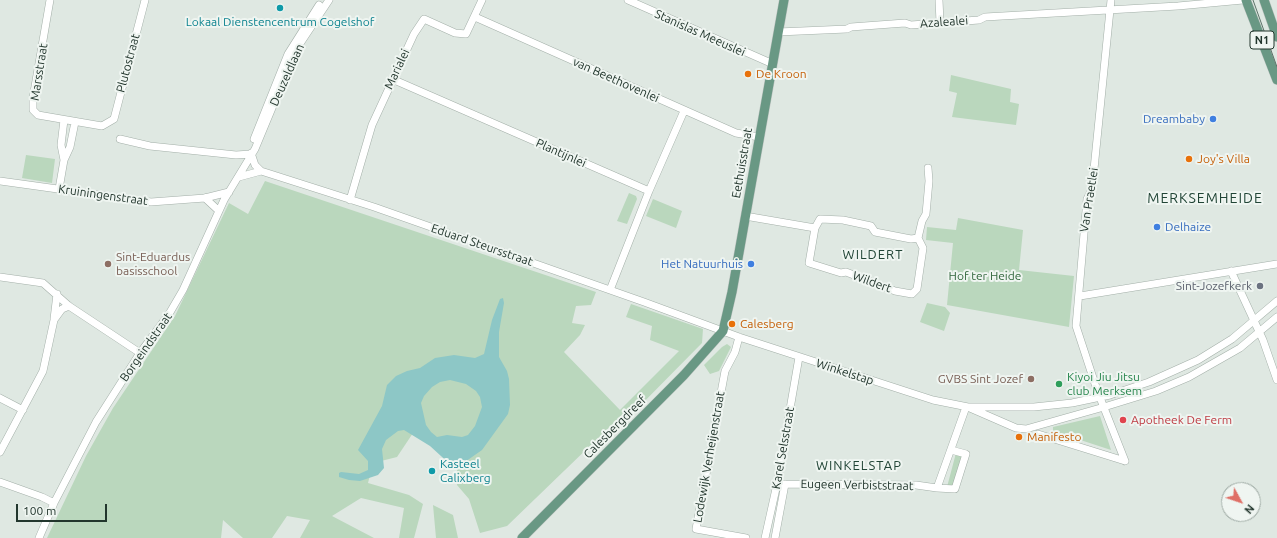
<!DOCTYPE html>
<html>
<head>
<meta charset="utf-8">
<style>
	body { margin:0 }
	#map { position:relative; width:1277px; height:538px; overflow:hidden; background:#dfe8e2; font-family:Ubuntu,sans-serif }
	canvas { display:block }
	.north { position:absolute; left:1221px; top:482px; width:40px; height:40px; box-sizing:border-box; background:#eff5f1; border:1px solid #9da9a3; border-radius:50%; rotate:130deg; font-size:11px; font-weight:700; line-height:16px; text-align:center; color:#22362d }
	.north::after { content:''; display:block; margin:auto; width:14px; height:18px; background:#df6f66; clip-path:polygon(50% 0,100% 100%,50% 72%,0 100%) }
	.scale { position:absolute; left:16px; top:504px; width:91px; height:18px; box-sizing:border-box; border:2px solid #22362d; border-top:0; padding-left:5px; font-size:12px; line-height:14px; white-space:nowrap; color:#22362d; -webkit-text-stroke:3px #eff5f1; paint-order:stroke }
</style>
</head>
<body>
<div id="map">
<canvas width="1277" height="538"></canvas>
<div class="north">N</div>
<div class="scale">100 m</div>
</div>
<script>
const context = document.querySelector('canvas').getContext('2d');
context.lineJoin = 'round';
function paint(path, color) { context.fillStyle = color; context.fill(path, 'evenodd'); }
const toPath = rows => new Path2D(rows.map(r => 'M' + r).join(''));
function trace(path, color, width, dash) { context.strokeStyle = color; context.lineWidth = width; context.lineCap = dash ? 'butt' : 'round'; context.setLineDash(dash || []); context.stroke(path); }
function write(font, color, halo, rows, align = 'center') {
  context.font = font + ' Ubuntu,sans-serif'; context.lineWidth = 4; context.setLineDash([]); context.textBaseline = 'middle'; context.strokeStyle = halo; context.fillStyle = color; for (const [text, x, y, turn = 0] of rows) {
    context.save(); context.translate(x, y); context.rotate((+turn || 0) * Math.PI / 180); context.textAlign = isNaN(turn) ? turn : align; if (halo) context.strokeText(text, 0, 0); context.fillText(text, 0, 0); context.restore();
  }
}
paint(toPath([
	[951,75,1011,89,1010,102,1019,104,1016,125,952,117,957,93,949,91],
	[26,155,55,159,52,183,22,178],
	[265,181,596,292,591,305,576,306,572,323,585,325,580,335,564,352,620,410,679,351,650,340,652,326,626,317,631,304,703,329,702,343,628,418,623,414,507,526,480,533,469,499,457,485,457,460,417,427,397,457,373,463,368,483,409,495,423,504,414,538,399,538,404,508,361,498,332,516,374,538,300,538,310,520,287,516,272,538,243,538,223,520,221,538,47,538,86,456,113,408,175,316,229,203,248,214],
	[629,193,636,196,637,199,627,224,617,221],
	[653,199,682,211,676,228,646,216],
	[958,218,1023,230,1019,270,1074,276,1069,327,947,305,953,243,926,240,927,227,956,230],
	[927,303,945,307,950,313,944,331,920,322],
	[727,344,731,347,719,371,710,374,704,365,722,347],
	[1100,416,1111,450,1053,431,1053,427],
	[956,453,963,455,954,486,947,487],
	[433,505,453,515,458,538,436,538]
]), '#bad7bd');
paint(toPath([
	[503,298,504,303,499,332,499,357,507,371,509,379,510,405,508,414,482,450,462,464,453,467,430,446,404,430,398,431,386,440,382,449,384,468,378,475,360,481,349,480,339,477,339,473,341,472,359,474,368,470,368,461,358,450,382,406,387,385,396,376,407,371,420,368,435,358,454,355,475,358,484,354,492,320,500,299],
	[450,380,466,384,476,391,480,397,482,407,475,426,468,435,462,437,447,435,437,437,431,432,426,425,421,403,424,396,432,387,440,382]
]), '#8dc7c6');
const minor = toPath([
	[50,0,33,98,33,110,38,115,102,126,114,119,145,0],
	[628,0,773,64],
	[939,0,940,22],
	[1111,0,1092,189,1087,199,1076,326,1097,390,1125,461],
	[475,17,736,133,759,137],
	[778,32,847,29,851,27,905,23,911,25,979,20,985,17,1178,6,1243,0],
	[392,79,649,191,684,111],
	[120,139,150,146,236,155,251,154],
	[254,139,288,54,319,5],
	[251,153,255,165,261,171],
	[64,160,61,145,64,120],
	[239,177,261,171,374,207,644,302,739,337,933,400,968,407,1034,407,1072,403,1110,395,1149,382,1198,360,1232,339,1277,301],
	[0,181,151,202,205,198,229,192],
	[59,189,64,160,70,147,75,122],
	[205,198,219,211],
	[350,200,372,125,414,34,424,19,455,33,466,34,482,0],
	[745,216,815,228,809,263,841,273,846,272,895,291,912,294,917,289,923,248,918,238,911,239,875,232,871,226,843,220,820,219,815,228],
	[918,238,922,221,926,214,929,181,928,168],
	[1231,271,1263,340,1277,380],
	[0,277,43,283,69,306,140,353],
	[610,290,649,191],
	[1080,296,1277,264],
	[54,319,57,294],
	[739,337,735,352,725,371,696,529,746,538],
	[0,398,23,410],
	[970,408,1016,428,1026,429,1104,407,1156,391,1189,377,1240,348,1277,317],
	[1038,434,1125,461],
	[0,452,43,371,54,320,62,309,69,306],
	[0,482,42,497,54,503],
	[777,484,916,485,937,488,966,407],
	[937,488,955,489,966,454,951,450],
	[39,538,54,503,96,422,140,353,169,314,183,290,224,200,255,149,297,48,329,0],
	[765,538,777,484,799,357],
	[775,538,785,484]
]);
const major = toPath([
	[1246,0,1277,80],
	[1264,0,1277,37],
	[522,538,684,375,723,331,732,292,784,0]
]);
trace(minor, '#a3afa8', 8);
trace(major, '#bdc3c0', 10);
trace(minor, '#fff', 7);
trace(major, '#699884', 9);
trace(toPath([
	[1253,0,1277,67]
]), '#5c7268', 1);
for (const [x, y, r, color] of [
	[280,8,4,"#0f9aa8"],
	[748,74,4,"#e8710a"],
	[1213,119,4,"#3f7fe0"],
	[1189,159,4,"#e8710a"],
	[1157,227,4,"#3f7fe0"],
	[108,264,4,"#8d6e63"],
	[751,264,4,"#3f7fe0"],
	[1260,286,4,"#6b7280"],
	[732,324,4,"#e8710a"],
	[1031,379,4,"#8d6e63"],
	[1059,384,4,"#2e9e5b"],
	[1123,420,4,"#e0444e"],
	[1019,437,4,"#e8710a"],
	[432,471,4,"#0f9aa8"]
]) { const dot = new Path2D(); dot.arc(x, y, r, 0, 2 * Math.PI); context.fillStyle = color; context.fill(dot); trace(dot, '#eff5f1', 1.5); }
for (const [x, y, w] of [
	[1262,40,24]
]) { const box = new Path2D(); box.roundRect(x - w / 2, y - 9, w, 18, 3); context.fillStyle = '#eff5f1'; context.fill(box); trace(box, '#22362d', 1); }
write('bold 11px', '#22362d', null, [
	["N1",1262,40]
]);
write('12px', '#0d838f', '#eff5f1', [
	["Lokaal Dienstencentrum Cogelshof",280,22],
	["Kasteel",440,464,"left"],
	["Calixberg",440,478,"left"]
]);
write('12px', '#22362d', '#eff5f1', [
	["Azalealei",944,22,-4],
	["Stanislas Meeuslei",700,33,24],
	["Plutostraat",128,63,-75],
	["Marialei",397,69,-65],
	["Marsstraat",39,72,-81],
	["Deuzeldlaan",287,75,-66],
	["van Beethovenlei",616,80,24],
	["Plantijnlei",561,153,24],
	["Eethuisstraat",742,163,-80],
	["Kruiningenstraat",103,195,8],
	["Van Praetlei",1089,200,-81],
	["Eduard Steursstraat",482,245,19],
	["Wildert",872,282,20],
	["Borgeindstraat",146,347,-55],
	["Winkelstap",845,372,18],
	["Calesbergdreef",615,427,-45],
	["Karel Selsstraat",783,448,-80],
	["Lodewijk Verheijenstraat",709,457,-80],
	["Eugeen Verbiststraat",857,485,1]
]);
write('12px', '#c56008', '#eff5f1', [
	["De Kroon",756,74],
	["Joy's Villa",1197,159],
	["Calesberg",740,324],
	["Manifesto",1027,437]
], 'left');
write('12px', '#366cbe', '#eff5f1', [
	["Dreambaby",1205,119],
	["Delhaize",1165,227,"left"],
	["Het Natuurhuis",743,264]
], 'right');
write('12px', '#785e54', '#eff5f1', [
	["Sint-Eduardus",116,257],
	["basisschool",116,271],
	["GVBS Sint Jozef",1023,379,"right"]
], 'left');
write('12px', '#32673d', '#eff5f1', [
	["Hof ter Heide",985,276]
]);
write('12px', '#5b616d', '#eff5f1', [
	["Sint-Jozefkerk",1252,286]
], 'right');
write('12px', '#27864d', '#eff5f1', [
	["Kiyoi Jiu Jitsu",1067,377],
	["club Merksem",1067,391]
], 'left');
write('12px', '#be3a42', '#eff5f1', [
	["Apotheek De Ferm",1131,420]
], 'left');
context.letterSpacing = '1px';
write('13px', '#214536', '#eff5f1', [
	["WILDERT",873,255],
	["WINKELSTAP",859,466]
]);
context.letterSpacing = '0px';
context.letterSpacing = '1px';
write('14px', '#214536', '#eff5f1', [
	["MERKSEMHEIDE",1205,198]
]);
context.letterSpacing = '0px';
</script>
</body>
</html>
